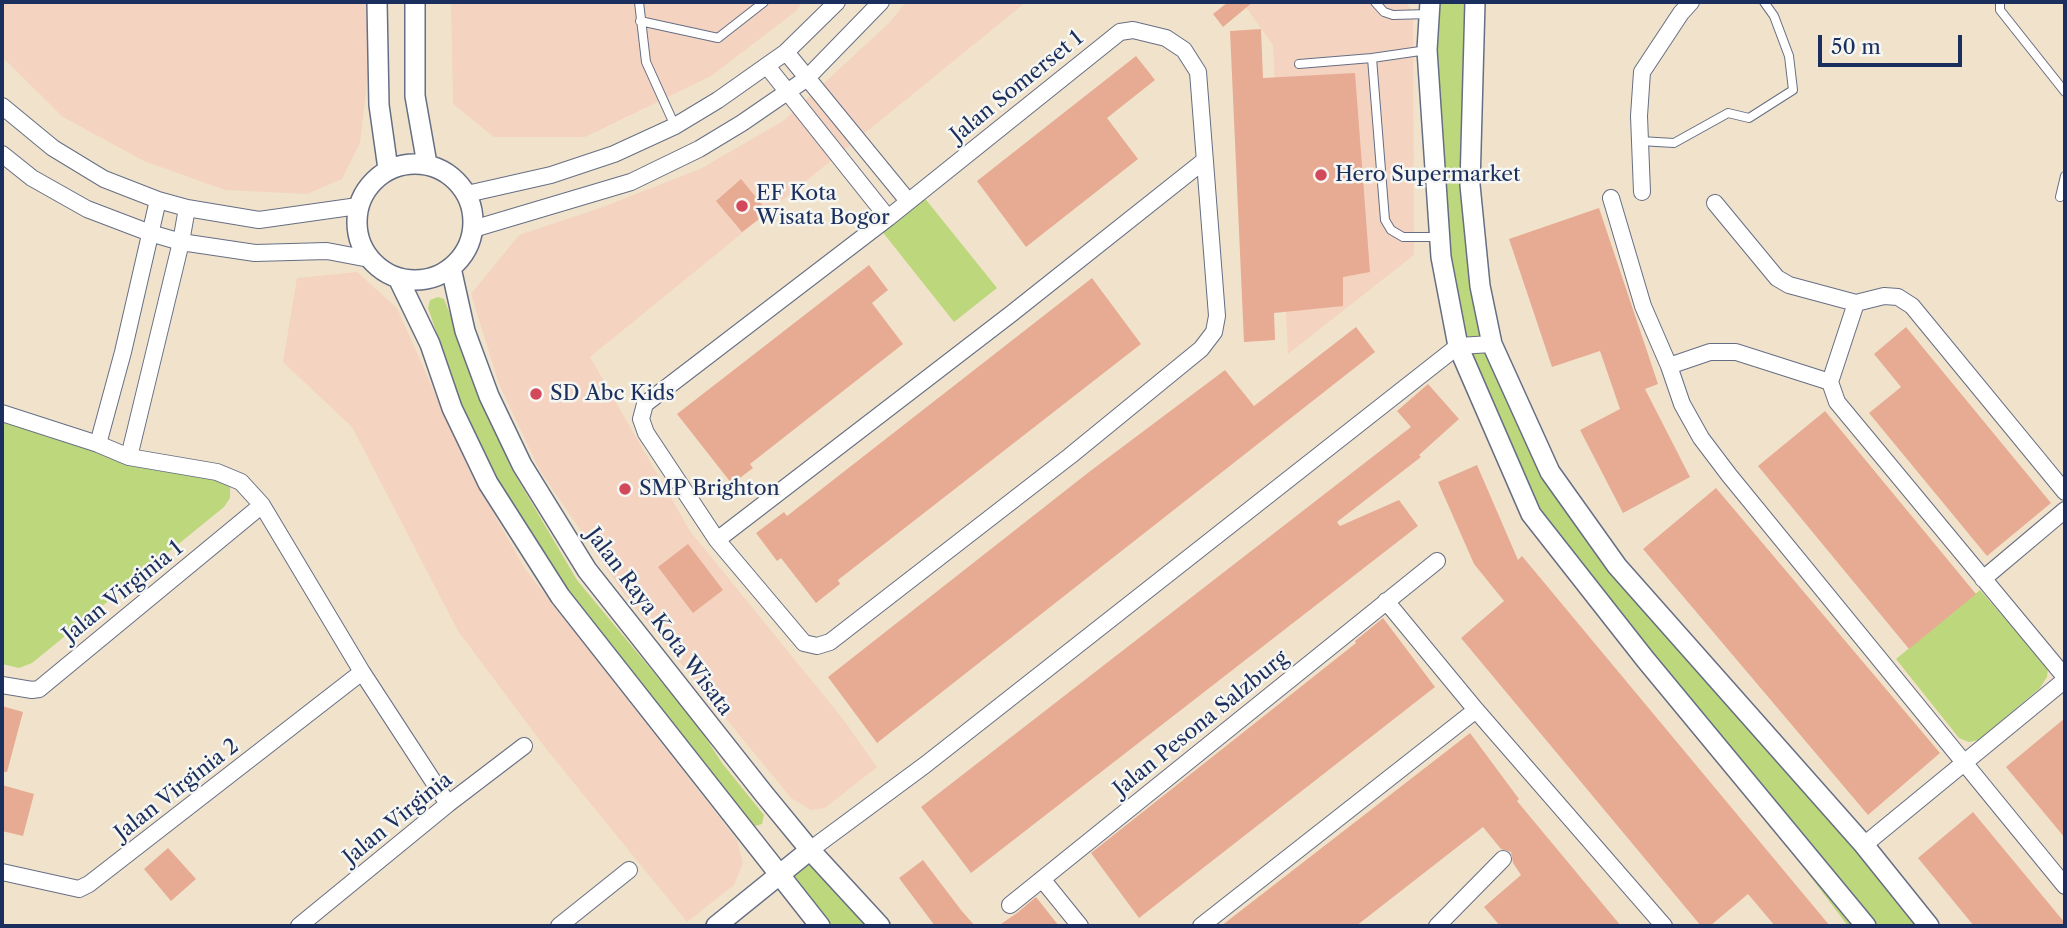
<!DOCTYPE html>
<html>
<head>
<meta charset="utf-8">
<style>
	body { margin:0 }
	#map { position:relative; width:2067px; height:928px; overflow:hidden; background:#f1e3cb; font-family:"Libre Caslon Text",serif }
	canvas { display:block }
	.frame { position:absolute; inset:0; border:4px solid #1b2f5e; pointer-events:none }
	.scale { position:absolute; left:1818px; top:35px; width:144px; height:32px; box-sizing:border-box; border:4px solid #1b2f5e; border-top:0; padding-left:9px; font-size:21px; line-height:24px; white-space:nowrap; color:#1b2f5e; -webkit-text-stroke:5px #f6f6f2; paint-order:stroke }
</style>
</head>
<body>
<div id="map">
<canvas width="2067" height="928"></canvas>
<div class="frame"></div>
<div class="scale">50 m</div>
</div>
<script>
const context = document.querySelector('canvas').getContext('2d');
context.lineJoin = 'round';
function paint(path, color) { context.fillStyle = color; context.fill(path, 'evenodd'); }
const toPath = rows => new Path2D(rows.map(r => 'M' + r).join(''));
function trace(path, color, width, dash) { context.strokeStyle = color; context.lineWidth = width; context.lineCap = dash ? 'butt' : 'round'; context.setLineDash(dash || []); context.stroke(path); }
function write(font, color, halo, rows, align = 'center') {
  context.font = font + ' "Libre Caslon Text",serif'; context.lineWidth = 5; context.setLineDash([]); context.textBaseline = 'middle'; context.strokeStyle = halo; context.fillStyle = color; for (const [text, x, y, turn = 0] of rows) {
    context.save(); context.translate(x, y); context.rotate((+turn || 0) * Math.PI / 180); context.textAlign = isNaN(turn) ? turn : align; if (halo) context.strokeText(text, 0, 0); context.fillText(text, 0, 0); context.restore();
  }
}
paint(toPath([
	[2,2,371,2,366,92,360,143,342,179,307,194,225,190,144,161,63,117,2,57],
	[451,2,803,2,795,12,711,76,585,137,494,137,453,104],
	[906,2,1026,2,590,357,690,531,843,719,877,767,825,808,811,810,791,798,624,594,540,471,499,384,471,294,519,235,603,207,702,168,783,121,889,23],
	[1242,2,1405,2,1413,12,1414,255,1288,354,1273,45],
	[357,272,397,308,469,470,525,569,737,840,743,863,734,885,687,922,547,750,458,631,352,427,283,362,297,278]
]), '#f4d3c0');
paint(toPath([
	[1429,2,1475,2,1480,286,1550,472,1930,926,1848,926,1645,659,1531,514,1458,346,1440,237],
	[923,196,997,288,954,322,881,230],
	[438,297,444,299,510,466,577,580,698,726,722,763,764,815,762,824,755,826,748,822,566,590,495,478,460,400,428,308,430,300],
	[2,413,219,473,230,484,230,498,224,507,32,663,19,668,2,664],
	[1980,590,2048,668,2047,677,2040,688,1979,740,1969,742,1959,738,1896,659],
	[810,850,880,926,820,926,778,874]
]), '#bcd77c');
paint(toPath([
	[1228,2,1253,2,1223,27,1213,14],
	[1261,29,1263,78,1355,73,1370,272,1343,277,1343,306,1274,313,1275,340,1244,342,1230,31],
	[1136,56,1155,80,1107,118,1138,159,1026,247,977,181],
	[741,179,768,212,742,232,716,201],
	[1599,208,1658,384,1645,389,1690,477,1623,513,1580,430,1620,409,1600,351,1552,367,1509,239],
	[869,265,888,290,872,303,903,344,750,464,753,468,732,484,677,414],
	[1092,278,1141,344,838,580,840,584,816,603,781,558,777,561,756,533,784,512,787,516],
	[1356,327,1375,352,877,743,828,677,1089,472,1225,370,1254,406],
	[1906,327,2051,503,1987,556,1869,413,1901,387,1874,354],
	[1428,384,1459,419,1419,455,1421,457,1337,522,1340,526,1399,500,1418,526,971,873,921,807,1411,427,1397,411],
	[1825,411,1976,594,1909,649,1758,466],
	[1477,465,1518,560,1522,556,1830,926,1775,926,1748,894,1710,926,1701,926,1461,638,1504,601,1474,564,1438,482],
	[1716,488,1940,753,1868,815,1643,549],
	[688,544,723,590,693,613,658,567],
	[1383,618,1435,687,1139,918,1091,853,1356,643,1355,641],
	[2,706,23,712,7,772,2,772],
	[2065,718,2065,838,2006,767],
	[1470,733,1519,799,1517,801,1621,926,1500,926,1484,907,1521,875,1513,863,1511,852,1501,849,1483,827,1356,926,1221,926],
	[2,785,34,794,23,836,2,831],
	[1973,812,2065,923,2065,926,1974,926,1918,858],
	[168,848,196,879,171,901,144,869],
	[923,860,961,910,975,926,935,926,899,878],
	[1036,897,1059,926,998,926,1017,913]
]), '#e7ab93');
const service = toPath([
	[639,2,646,62,675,126],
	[1375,2,1384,12,1393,15,1429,14],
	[2000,2,2000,10,2065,92],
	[640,21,718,38,764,2],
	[1372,58,1385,220,1391,230,1403,237,1439,237],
	[1299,64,1372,58,1427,50],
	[1640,141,1674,143,1728,113,1749,118,1793,90,1789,56,1774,16,1764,2],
	[2060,197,2065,176]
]);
const minor = toPath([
	[1133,30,1166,38,1184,50,1198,72,1217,316,1214,332,1201,349,1070,456,830,642,817,646,804,643,717,540,646,433,641,419,645,404,888,218,1120,32,1133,30],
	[786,52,908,201],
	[767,66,888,218],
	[2,106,53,148,104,179,158,200,187,208,259,220,358,206],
	[2,154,32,178,87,209,150,233,181,242,255,253,327,251,369,259],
	[1642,192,1639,116,1642,72,1681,13,1691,2],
	[467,194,551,175,614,154,675,126,718,100,786,52,837,2],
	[1611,198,1643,306,1669,366,1682,404,1701,438,1729,475,2065,886],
	[1715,203,1777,278,1789,285,1856,303],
	[473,229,631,182,699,149,742,123,806,79,881,2],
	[1669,366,1710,352,1736,352,1830,382],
	[2,413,98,444,129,457,217,472,241,482,262,505,362,672,448,804],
	[98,444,123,352,158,200],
	[129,457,181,242,187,208],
	[2065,492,1912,306,1898,297,1884,296,1856,303,1830,382,1837,402,2065,677],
	[717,540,1011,314,1205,160],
	[1983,579,2065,510],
	[1386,601,1476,710,1664,926],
	[2,685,32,690,39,689,262,505],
	[1864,845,2065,680],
	[810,850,925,765,1458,346,1492,344],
	[2,872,79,889,89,884,362,672],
	[1042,879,1080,926],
	[1010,905,1437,561],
	[299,926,448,804,524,746],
	[559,926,629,870],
	[1201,926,1476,710],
	[1437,926,1503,859]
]);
const tertiary = toPath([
	[377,2,379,105,388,169],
	[415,2,415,96,427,164],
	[1430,2,1427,50,1441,257,1458,346,1531,514,1645,659,1866,926],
	[1475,2,1470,185,1480,286,1492,344,1550,472,1617,566,1864,845,1929,926],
	'357 222a58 58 0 1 1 116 0a58 58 0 1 1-116 0Z',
	[451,268,465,331,489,396,522,465,587,570,764,794,810,850,880,926],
	[398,278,430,344,452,408,488,483,560,596,820,926],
	[716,926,810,850]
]);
trace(service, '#666e84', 10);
trace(minor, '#666e84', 18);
trace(tertiary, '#666e84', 22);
trace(service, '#fff', 8);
trace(minor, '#fff', 16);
trace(tertiary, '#fff', 19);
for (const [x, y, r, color] of [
	[1321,175,7,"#d1495b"],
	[742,206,7,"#d1495b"],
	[536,394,7,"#d1495b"],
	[625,489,7,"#d1495b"]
]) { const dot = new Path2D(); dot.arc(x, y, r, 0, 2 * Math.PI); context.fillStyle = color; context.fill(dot); trace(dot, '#f6f6f2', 2.5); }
write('21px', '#1b2f5e', '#f6f6f2', [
	["Jalan Somerset 1",1017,87,-39],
	["Jalan Virginia 1",123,592,-39],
	["Jalan Raya Kota Wisata",659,622,53],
	["Jalan Pesona Salzburg",1201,724,-39],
	["Jalan Virginia 2",177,790,-38],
	["Jalan Virginia",398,819,-39]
]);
write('21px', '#1b2f5e', '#f6f6f2', [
	["Hero Supermarket",1335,175],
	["EF Kota",756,194],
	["Wisata Bogor",756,218],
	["SD Abc Kids",550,394],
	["SMP Brighton",639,489]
], 'left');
</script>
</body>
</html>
